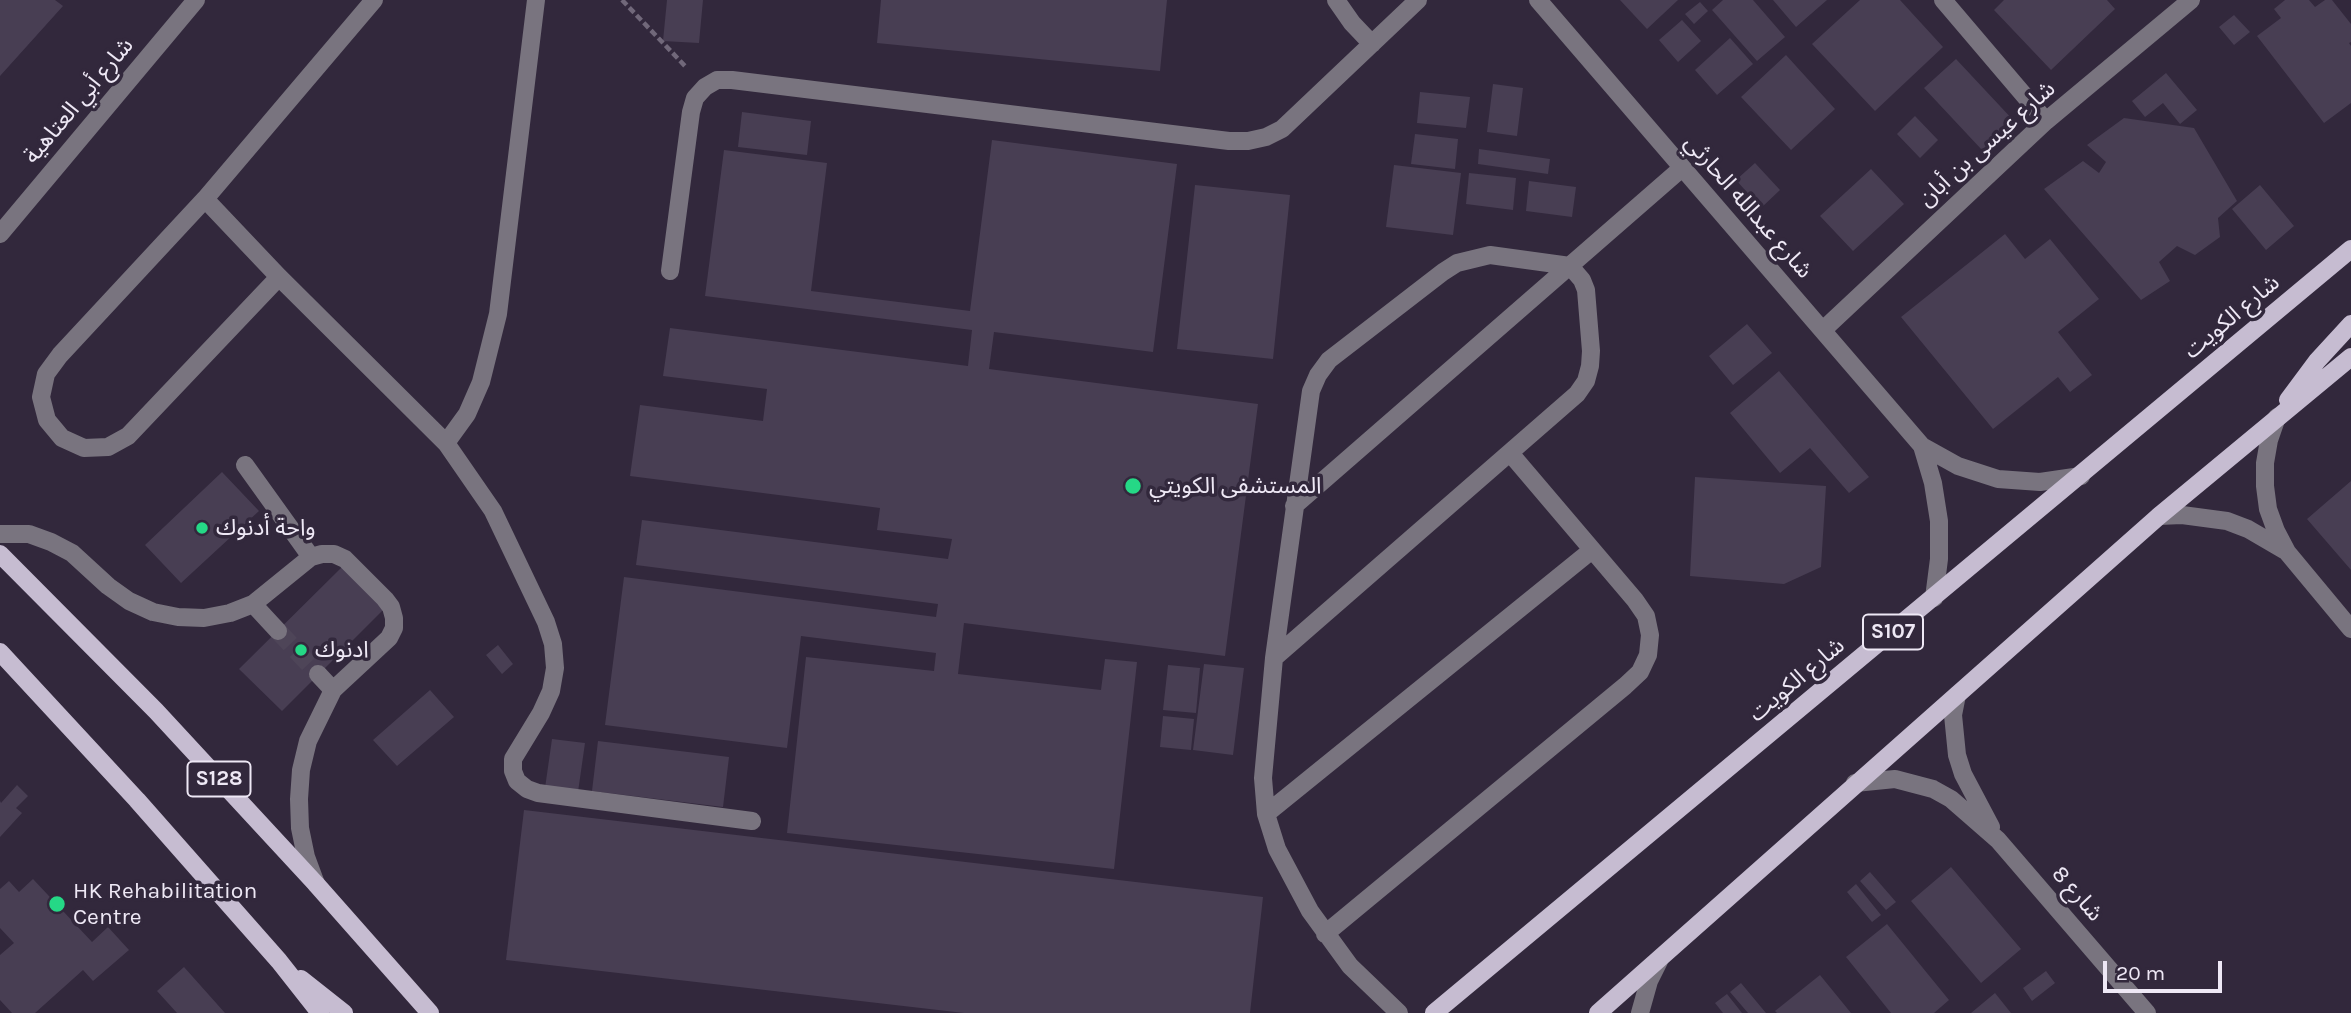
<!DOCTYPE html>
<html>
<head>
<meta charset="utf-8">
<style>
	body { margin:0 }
	#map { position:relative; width:2351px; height:1013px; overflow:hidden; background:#32283c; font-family:Karla,sans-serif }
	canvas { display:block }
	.scale { position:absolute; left:2103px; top:961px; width:119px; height:32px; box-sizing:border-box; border:4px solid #eee8f5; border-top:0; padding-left:9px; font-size:21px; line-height:24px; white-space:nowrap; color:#eee8f5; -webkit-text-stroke:5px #32283c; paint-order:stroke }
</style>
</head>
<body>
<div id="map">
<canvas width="2351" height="1013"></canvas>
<div class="scale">20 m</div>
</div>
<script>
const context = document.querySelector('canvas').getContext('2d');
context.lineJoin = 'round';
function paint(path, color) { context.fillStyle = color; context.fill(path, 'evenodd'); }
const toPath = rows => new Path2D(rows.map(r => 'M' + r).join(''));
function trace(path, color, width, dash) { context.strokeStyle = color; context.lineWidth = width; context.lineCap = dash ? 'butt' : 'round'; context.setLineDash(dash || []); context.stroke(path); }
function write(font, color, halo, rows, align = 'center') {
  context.font = font + ' Karla,"Noto Sans Arabic",sans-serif'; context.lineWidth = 7; context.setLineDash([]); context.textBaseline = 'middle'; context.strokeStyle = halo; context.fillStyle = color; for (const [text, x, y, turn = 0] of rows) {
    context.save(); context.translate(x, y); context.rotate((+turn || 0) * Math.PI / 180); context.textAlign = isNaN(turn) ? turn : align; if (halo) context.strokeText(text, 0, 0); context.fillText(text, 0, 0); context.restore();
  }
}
paint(toPath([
	[0,0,55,0,63,6,0,76],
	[667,0,703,0,699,43,663,41],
	[881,0,1167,0,1160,71,877,43],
	[1620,0,1678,0,1647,29],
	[1723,0,1753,0,1785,37,1757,61,1712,10],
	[1773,0,1827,0,1796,27],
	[1860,0,1900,0,1943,47,1875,111,1812,44],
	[2004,0,2107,0,2115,9,2051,70,1994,10],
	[2285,0,2309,0,2315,7,2325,0,2332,0,2351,24,2351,42,2349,43,2351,46,2351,103,2324,123,2257,36,2281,18,2274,9],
	[1700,2,1708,11,1694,24,1685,14],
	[2234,15,2250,32,2234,45,2219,27],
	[1682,20,1701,41,1678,62,1659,40],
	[1730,38,1753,64,1717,95,1695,70],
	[1786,55,1835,109,1791,150,1741,97],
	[1956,59,2014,121,1982,150,1924,88],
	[2166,73,2197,110,2180,124,2163,103,2145,117,2132,101],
	[1493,84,1523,88,1517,136,1487,132],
	[1420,92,1470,97,1466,128,1417,123],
	[742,112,811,121,807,155,738,147],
	[1915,116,1938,140,1920,158,1897,134],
	[2124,118,2194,128,2237,201,2218,218,2220,237,2195,255,2177,246,2159,262,2170,281,2141,300,2044,189,2083,161,2099,173,2106,162,2087,145],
	[1415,134,1458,139,1455,169,1411,164],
	[992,140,1177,164,1153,352,994,332,989,369,1258,404,1225,656,964,623,958,674,1101,690,1105,659,1137,662,1114,869,787,833,806,657,934,671,936,653,801,636,787,748,605,725,624,577,936,617,938,604,636,565,642,520,948,559,952,539,877,530,880,508,630,476,640,405,763,421,767,389,663,376,670,328,968,366,972,330,705,296,724,150,827,163,811,291,970,311],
	[1479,149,1550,159,1548,174,1478,164],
	[1755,163,1780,190,1761,208,1736,180],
	[1394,165,1461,173,1453,235,1386,227],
	[1871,169,1904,204,1853,251,1820,216],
	[1469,173,1516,178,1513,210,1466,204],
	[1529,181,1576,187,1572,217,1526,211],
	[1195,185,1290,195,1273,359,1177,349],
	[2260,185,2294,226,2266,250,2232,209],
	[2005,234,2025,259,2050,239,2099,299,2058,332,2092,375,2070,392,2058,377,1993,429,1901,317],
	[1747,324,1772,353,1733,385,1709,356],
	[1779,371,1869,477,1849,493,1810,448,1780,473,1730,413],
	[222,472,259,511,181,583,145,545],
	[1695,477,1826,486,1821,567,1784,584,1690,576],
	[2351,481,2351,570,2307,519],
	[343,566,385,608,282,711,239,669],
	[498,645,513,664,502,674,486,655],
	[1204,664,1244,668,1233,755,1193,750],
	[1168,665,1200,668,1196,713,1163,710],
	[430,690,454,717,397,766,373,740],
	[1163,716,1194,719,1191,750,1160,747],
	[552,739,585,743,578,792,545,788],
	[598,741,729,757,723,807,592,791],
	[17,785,28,796,16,808,22,813,0,837,0,801,1,803],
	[524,810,1263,897,1250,1013,964,1013,506,960],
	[1951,867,2021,949,1981,983,1911,901],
	[1870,872,1896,902,1886,910,1860,881],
	[33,879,92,942,108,927,129,950,93,981,83,970,35,1013,12,1013,0,1000,0,955,14,943,0,928,0,889,9,881,19,892],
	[1856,884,1881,915,1872,922,1847,892],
	[1887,924,1949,1000,1934,1013,1891,1013,1846,957],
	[184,967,225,1013,177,1013,157,991],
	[2046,971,2055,983,2032,1001,2023,988],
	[1820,975,1851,1013,1777,1013,1775,1011],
	[1741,983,1766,1013,1748,1013,1730,992],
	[1995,993,2011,1013,1971,1013],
	[1727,994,1742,1013,1723,1013,1715,1003]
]), '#483e53');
trace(toPath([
	[278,631,318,674]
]), '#4e4558', 18, [18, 9]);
trace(toPath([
	[622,0,685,66]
]), '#71687a', 4.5, [7, 3.5]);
trace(toPath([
	[1336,0,1352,23,1372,44],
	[1538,0,1922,446,1958,466,1998,479,2040,482,2081,476],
	[1943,0,2046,121],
	[205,199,279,277,446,443,493,511,546,622,553,644,555,668,551,691,541,713,513,759,513,771,517,781,527,789,538,793,752,821],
	[0,234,196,0],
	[670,271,691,112,695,98,705,87,717,80,732,80,1229,141,1248,141,1266,137,1282,129,1418,0],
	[279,277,128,436,108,447,84,448,62,438,47,420,41,397,46,374,60,355,205,199,374,0],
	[1823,330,2046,121,2191,0],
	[2277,417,2269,440,2265,463,2265,486,2268,509,2276,531,2287,552,2351,629],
	[446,443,467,414,481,382,498,314,536,0],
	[1922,446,1933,483,1939,521,1939,559,1934,598],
	[245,465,311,557],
	[1294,506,1682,168],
	[2159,516,2182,515,2227,521,2248,529,2284,550],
	[0,534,29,534,51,542,72,553,108,586,129,601,153,612,178,617,204,618,230,613,253,604,311,557,322,554,334,554,345,559,385,599,391,607,394,618,394,628,389,638,333,690,308,741,301,770,299,799,300,828,306,857,316,884],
	[253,604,278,631],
	[1274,658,1577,394,1586,381,1590,366,1591,351,1586,290,1582,280,1570,266,1490,255,1457,263,1443,272,1329,360,1318,375,1311,391,1274,658,1263,778,1266,814,1277,849,1310,911,1350,966,1399,1013],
	[318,674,333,690],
	[1957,695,1953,715,1957,755,1963,774,1991,827],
	[1855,783,1895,779,1933,789,1951,799,1998,840,2147,1013],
	[1266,814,1592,550],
	[1325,934,1625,686,1640,672,1648,655,1650,635,1646,616,1635,600,1510,453],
	[1640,1013,1649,981,1659,961]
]), '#79747f', 18);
trace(toPath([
	[2288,400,2317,361,2351,324],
	[0,554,156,711,316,884,430,1013],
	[0,652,137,800,279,961,320,1013],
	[301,979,344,1013],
	[1434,1013,2351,249],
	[1598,1013,2159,516,2351,357]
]), '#c6bcd1', 18);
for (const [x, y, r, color] of [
	[1133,486,9,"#25d886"],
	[202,528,7,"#25d886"],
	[301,650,7,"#25d886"],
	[57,904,9,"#25d886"]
]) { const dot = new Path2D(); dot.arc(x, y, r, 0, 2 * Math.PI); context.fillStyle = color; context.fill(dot); trace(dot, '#32283c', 2.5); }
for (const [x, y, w] of [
	[1893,632,60],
	[219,779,63]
]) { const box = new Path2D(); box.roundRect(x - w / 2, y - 17.5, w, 35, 5); context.fillStyle = '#32283c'; context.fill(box); trace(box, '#eee8f5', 2); }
write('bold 21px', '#eee8f5', null, [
	["S107",1893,632],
	["S128",219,779]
]);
write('23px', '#eee8f5', '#32283c', [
	["شارع أبي العتاهية",79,101,-50],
	["شارع عيسى بن أبان",1987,144,-42],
	["شارع عبدالله الحارثي",1748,207,49],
	["شارع الكويت",2232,317,-40],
	["شارع الكويت",1797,680,-40],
	["شارع 8",2077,894,49]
]);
write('23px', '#eee8f5', '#32283c', [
	["المستشفى الكويتي",1149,486],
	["واحة أدنوك",216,528],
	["ادنوك",315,650],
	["HK Rehabilitation",73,891],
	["Centre",73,917]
], 'left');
</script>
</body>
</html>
